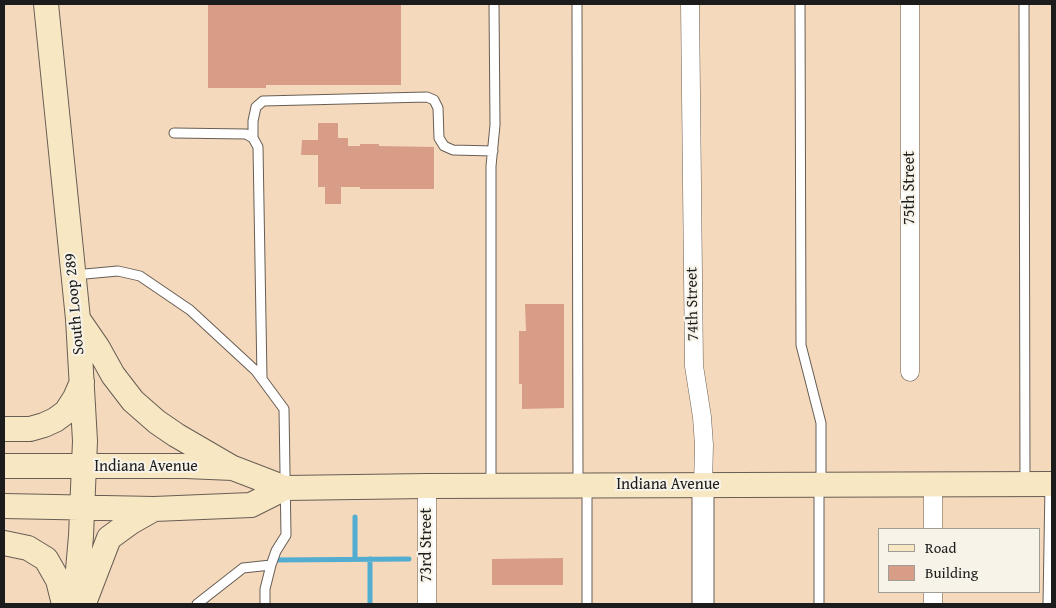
<!DOCTYPE html>
<html>
<head>
<meta charset="utf-8">
<style>
	body { margin:0 }
	#map { position:relative; width:1056px; height:608px; overflow:hidden; background:#f4d9bc; font-family:"Gentium Book Plus",serif }
	canvas { display:block }
	.frame { position:absolute; inset:0; border:5px solid #1c1c1c; pointer-events:none }
	.legend { position:absolute; left:878px; top:528px; width:162px; height:65px; box-sizing:border-box; background:#f7f3e8; border:1px solid #9f9d96; margin:0; padding:6px 9px; list-style:none; font-size:15px; color:#1c1c1c }
	.legend li { display:flex; align-items:center; gap:10px; height:25px }
	.legend b { width:25px; border:1px solid #9f9d96 }
</style>
</head>
<body>
<div id="map">
<canvas width="1056" height="608"></canvas>
<div class="frame"></div>
<ul class="legend">
<li><b style="height:6px;background:#f8e7c3"></b>Road</li>
<li><b style="height:14px;background:#d89d87"></b>Building</li>
</ul>
</div>
<script>
const context = document.querySelector('canvas').getContext('2d');
context.lineJoin = 'round';
const toPath = rows => new Path2D(rows.map(r => 'M' + r).join(''));
function trace(path, color, width, dash) { context.strokeStyle = color; context.lineWidth = width; context.lineCap = dash ? 'butt' : 'round'; context.setLineDash(dash || []); context.stroke(path); }
function paint(path, color) { context.fillStyle = color; context.fill(path, 'evenodd'); }
function write(font, color, halo, rows, align = 'center') {
  context.font = font + ' "Gentium Book Plus",serif'; context.lineWidth = 4; context.setLineDash([]); context.textBaseline = 'middle'; context.strokeStyle = halo; context.fillStyle = color; for (const [text, x, y, turn = 0] of rows) {
    context.save(); context.translate(x, y); context.rotate((+turn || 0) * Math.PI / 180); context.textAlign = isNaN(turn) ? turn : align; if (halo) context.strokeText(text, 0, 0); context.fillText(text, 0, 0); context.restore();
  }
}
trace(toPath([
	[355,559,355,517],
	[370,559,370,604],
	[275,560,409,559]
]), '#52add0', 5);
paint(toPath([
	[208,4,401,4,401,85,266,85,266,88,208,88],
	[318,123,338,123,338,138,348,138,348,146,360,146,360,144,379,144,379,146,434,147,434,189,360,189,360,187,341,187,341,204,325,204,325,187,318,187,318,155,301,155,302,140,318,140],
	[525,304,564,304,564,408,522,409,522,384,519,384,519,331,526,331],
	[563,558,563,585,492,585,492,559]
]), '#d89d87');
const service = toPath([
	[577,4,578,483],
	[800,4,801,345,821,423,821,485],
	[1024,4,1025,484],
	[174,133,246,134,253,138,258,147,262,378],
	[253,138,253,121,256,107,263,101,427,97,434,100,438,108,439,138,444,146,453,150,493,151],
	[74,275,118,271,140,276,190,310,256,371,284,409,286,535,276,551,271,565,265,589,265,604],
	[819,485,819,604],
	[491,486,491,166,495,125,494,4],
	[197,604,243,568,271,565],
	[587,604,587,487],
	[1048,604,1050,485]
]);
const minor = toPath([
	[690,4,694,366,702,417,704,445,703,485],
	[910,4,910,372],
	[933,485,933,529],
	[427,486,427,604],
	[933,592,933,604]
]);
const tertiary = toPath([
	[703,485,703,604]
]);
const secondary = toPath([
	[46,4,78,319,85,441,81,536,75,604],
	[78,319,98,348,113,375,133,401,157,422,176,435,231,467],
	[4,429,30,429,44,425,55,420,66,412,75,398,82,382],
	[4,466,186,466,233,468,285,488,427,486,1052,484],
	[4,506,154,509,251,505,285,488],
	[4,543,28,548,46,559,58,580,64,604],
	[84,603,109,538,131,522,154,509]
]);
trace(service, '#685e54', 11);
trace(minor, '#685e54', 19);
trace(tertiary, '#685e54', 23);
trace(secondary, '#685e54', 26);
trace(service, '#fff', 9);
trace(minor, '#fff', 18);
trace(tertiary, '#fff', 21);
trace(secondary, '#f8e7c3', 24);
write('16px', '#1c1c1c', '#f7f3e8', [
	["75th Street",910,188,-90],
	["South Loop 289",75,304,-95],
	["74th Street",693,304,-91],
	["Indiana Avenue",146,467],
	["Indiana Avenue",668,485],
	["73rd Street",427,545,-90]
]);
</script>
</body>
</html>
